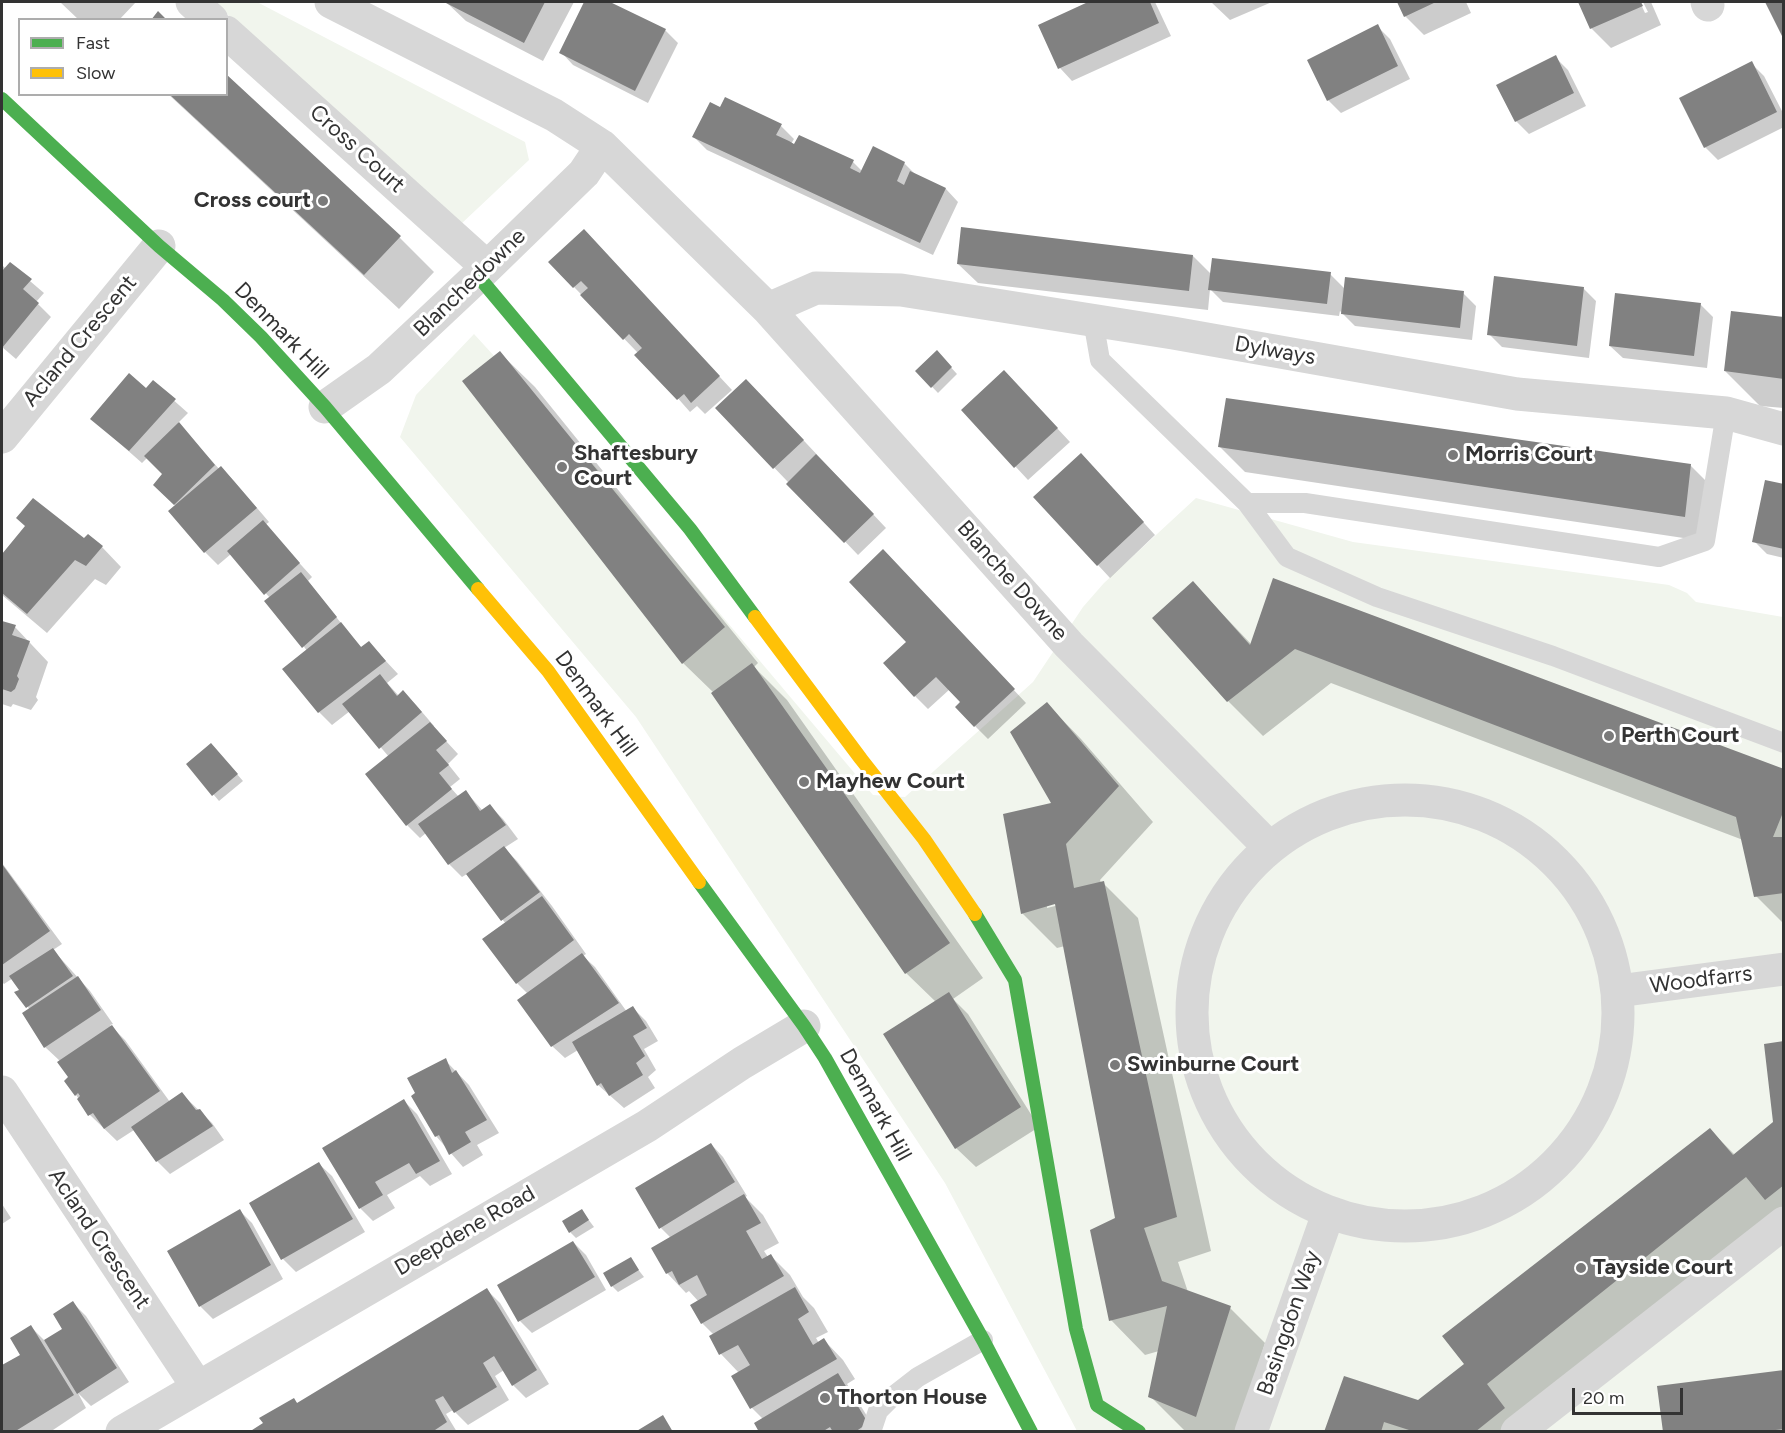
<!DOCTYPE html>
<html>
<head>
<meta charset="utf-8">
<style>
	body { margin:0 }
	#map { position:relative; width:1785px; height:1433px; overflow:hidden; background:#fff; font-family:Figtree,sans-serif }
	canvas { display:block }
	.frame { position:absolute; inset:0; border:3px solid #333; pointer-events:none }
	.legend { position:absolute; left:18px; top:18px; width:210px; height:78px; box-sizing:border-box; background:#fff; border:2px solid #adadad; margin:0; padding:8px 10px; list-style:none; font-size:18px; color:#333 }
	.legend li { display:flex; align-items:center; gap:12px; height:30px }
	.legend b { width:30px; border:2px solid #adadad }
	.scale { position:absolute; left:1572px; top:1388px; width:111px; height:27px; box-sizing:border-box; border:3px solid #333; border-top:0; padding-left:8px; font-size:18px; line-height:21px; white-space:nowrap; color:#333; -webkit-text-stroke:4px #fff; paint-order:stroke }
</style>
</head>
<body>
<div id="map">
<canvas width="1785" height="1433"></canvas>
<div class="frame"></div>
<ul class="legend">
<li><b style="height:8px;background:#4caf50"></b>Fast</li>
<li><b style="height:8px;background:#ffc107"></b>Slow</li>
</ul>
<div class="scale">20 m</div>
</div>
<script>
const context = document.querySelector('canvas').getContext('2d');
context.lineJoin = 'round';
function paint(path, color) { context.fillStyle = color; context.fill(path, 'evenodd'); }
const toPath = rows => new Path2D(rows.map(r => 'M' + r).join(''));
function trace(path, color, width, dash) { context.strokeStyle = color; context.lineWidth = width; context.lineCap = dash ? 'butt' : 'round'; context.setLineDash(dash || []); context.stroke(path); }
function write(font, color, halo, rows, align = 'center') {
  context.font = font + ' Figtree,sans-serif'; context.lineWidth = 6; context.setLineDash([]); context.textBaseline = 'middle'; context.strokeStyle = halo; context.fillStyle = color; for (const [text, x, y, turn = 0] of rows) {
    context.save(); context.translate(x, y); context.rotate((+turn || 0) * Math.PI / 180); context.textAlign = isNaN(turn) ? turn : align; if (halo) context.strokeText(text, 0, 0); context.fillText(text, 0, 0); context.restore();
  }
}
paint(toPath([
	[214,2,257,2,525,142,529,160,460,225],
	[474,334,603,475,873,795,905,797,1033,682,1083,607,1104,583,1196,498,1353,542,1669,585,1687,593,1696,602,1783,617,1783,1431,1077,1431,945,1183,636,717,400,437,416,395]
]), '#f1f5ed');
paint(toPath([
	[60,2,136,2,119,20,79,20],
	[446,2,574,2,543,61,466,21],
	[586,2,607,2,665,30,678,43,648,103,573,65,561,52],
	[1092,2,1155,2,1171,36,1072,81,1060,68,1040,25],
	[1211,2,1272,2,1230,20],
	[1398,2,1466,2,1471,13,1424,35,1405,16],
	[1580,2,1640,2,1645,13,1648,12,1643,2,1651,2,1661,25,1611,48,1591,28],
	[1377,26,1390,39,1410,79,1341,113,1328,100],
	[1555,57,1568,70,1586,106,1529,134,1516,121],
	[1751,63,1764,76,1784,115,1784,127,1718,160,1705,147],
	[168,94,226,94,399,237,434,272,399,309],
	[781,126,794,139,791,144,853,162,862,171,874,148,904,163,916,175,946,189,958,202,933,255,707,150,694,137],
	[596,244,732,390,705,414,697,406,690,412,638,353,574,287],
	[1193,256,1212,275,1330,274,1345,289,1463,293,1476,306,1472,340,1355,326,1340,311,1339,316,1223,302,1210,289,1208,310,978,283,958,264],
	[10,264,44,293,36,302,51,317,16,359,2,347,2,265,6,269],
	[1583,288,1596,301,1589,358,1502,347,1489,334],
	[1700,304,1713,317,1707,368,1623,358,1610,346],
	[1784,319,1784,408,1760,406,1725,371],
	[937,352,957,374,938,393,917,371],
	[500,353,535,387,758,663,754,667,787,700,983,978,953,999,968,1014,1039,1127,976,1167,956,1148,936,1002,906,973,714,693,683,663,464,381],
	[153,382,188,413,178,423,220,470,221,468,234,481,269,522,265,525,312,577,308,581,348,632,362,648,369,643,398,674,387,683,399,696,403,692,416,705,434,726,433,727,458,754,448,764,460,779,450,787,459,797,466,792,483,811,490,806,503,819,518,839,504,848,517,861,552,906,586,954,583,956,595,967,627,1012,633,1008,646,1021,658,1041,644,1049,656,1070,648,1077,655,1088,624,1108,598,1085,578,1050,565,1058,552,1046,528,994,517,983,506,924,467,874,462,877,449,864,426,833,420,838,407,825,367,774,389,757,350,711,332,725,319,712,307,651,270,598,231,554,218,565,205,552,170,511,176,506,155,485,164,474,148,457,142,463,92,419,146,390],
	[1017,385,1070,442,1028,480,963,410],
	[759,393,886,528,858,555,717,408],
	[1220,447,1690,465,1715,490,1710,542,1245,472],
	[1094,468,1155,535,1110,578,1098,565],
	[1784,486,1784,558,1767,554,1754,541],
	[26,527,84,540,102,547,121,567,106,585,95,579,47,633,2,595,2,556],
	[896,564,1026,703,988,739,975,726,962,702,950,689,928,709,915,696],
	[1274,580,1784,771,1784,924,1756,896,1743,840,1331,683,1263,736,1228,701,1154,619,1193,583,1251,644],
	[2,622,15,627,48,662,36,697,38,700,31,710,13,704,11,707,2,704],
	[1047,704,1081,739,1153,822,1100,880,1101,883,1103,883,1138,918,1211,1251,1178,1262,1188,1292,1230,1308,1265,1343,1237,1432,1185,1431,1150,1396,1159,1351,1145,1355,1111,1320,1117,1219,1065,946,1057,948,1022,913,1054,804],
	[1062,901,1063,904,1047,908,1047,905],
	[217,751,243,781,219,801,188,764],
	[2,863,62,944,53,950,90,991,113,1024,110,1025,125,1040,170,1102,182,1094,212,1123,224,1140,170,1174,157,1161,134,1130,117,1141,90,1115,76,1095,70,1077,60,1061,45,1047,21,990,13,978,4,984,2,982],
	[1784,1042,1784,1216,1529,1432,1325,1432,1419,1402,1466,1364,1710,1130,1735,1155,1774,1123],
	[445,1060,469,1085,499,1133,477,1145,483,1155,463,1167,436,1136],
	[404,1101,417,1114,452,1174,430,1186,420,1176,387,1195,395,1208,373,1221,360,1208],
	[711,1144,723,1157,747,1196,745,1197,763,1215,779,1243,764,1251,768,1257,771,1256,790,1275,803,1297,814,1308,828,1332,816,1338,819,1343,824,1340,843,1360,855,1379,847,1384,877,1432,761,1432,763,1419,752,1408,739,1373,721,1354,711,1337,714,1335,702,1323,692,1306,699,1302,689,1291,686,1293,667,1273,653,1248,671,1238,661,1228],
	[319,1164,332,1176,365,1232,296,1272,283,1259],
	[2,1204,11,1218,2,1224],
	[240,1211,252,1223,283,1279,213,1319,200,1306],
	[582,1211,594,1227,576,1238,570,1232],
	[573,1242,586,1255,606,1290,532,1333,520,1321],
	[630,1259,644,1277,618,1292,612,1286],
	[487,1290,500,1303,549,1384,526,1398,513,1385,504,1370,495,1376,509,1400,468,1425,453,1410,446,1414,457,1432,252,1432,265,1424,294,1400,298,1404],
	[73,1303,86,1316,129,1382,91,1406,78,1393,86,1408,50,1432,2,1432,2,1367,22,1355,31,1327,45,1341,64,1329],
	[1784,1372,1784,1432,1664,1432]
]), '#0003');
paint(toPath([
	[444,2,545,2,524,43],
	[584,2,610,2,666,29,635,91,559,53],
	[1088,2,1150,2,1159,23,1058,69,1038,25],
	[1397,2,1436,2,1404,17],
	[1578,2,1641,2,1643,6,1590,29],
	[1765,2,1784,2,1784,40],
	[158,11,167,20,151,20],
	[1378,24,1398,66,1327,101,1307,60],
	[1556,55,1574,93,1515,122,1496,85],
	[1752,61,1777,112,1704,148,1679,98],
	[226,74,401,236,364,275,169,94,226,94],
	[725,97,782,124,776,135,789,141,794,144,799,135,854,160,850,168,860,173,873,146,905,162,897,181,904,185,910,171,946,188,920,243,692,137,710,102,720,107],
	[961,227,1193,255,1189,291,957,264],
	[584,229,720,376,691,403,684,394,677,400,634,355,642,348,629,334,623,340,580,295,588,288,581,281,573,288,548,262],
	[1212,258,1331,272,1327,304,1208,290],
	[10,262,32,279,23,289,39,303,2,348,2,271],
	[1494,276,1584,287,1577,346,1487,335],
	[1345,277,1464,291,1460,328,1341,314],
	[1615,293,1701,303,1694,356,1609,346],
	[1731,311,1784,317,1784,379,1724,371],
	[937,350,952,367,931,388,915,371],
	[500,351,725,627,682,664,462,381],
	[1004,370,1058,428,1014,468,961,410],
	[129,373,146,388,153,380,176,399,129,451,90,419],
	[746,379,804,440,773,469,715,408],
	[1226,398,1691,464,1685,517,1218,447],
	[179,422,215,465,174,505,153,485,162,474,144,456],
	[1081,453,1144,522,1097,566,1033,497],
	[816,454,874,514,844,543,786,484],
	[221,466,257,508,204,553,168,511],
	[1765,480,1784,484,1784,549,1752,542],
	[33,498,84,538,88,534,103,546,86,566,75,560,27,614,2,593,2,554,25,526,16,518],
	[263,520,300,563,264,595,227,551],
	[883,549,1015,689,974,727,955,707,960,702,936,677,914,697,883,663,906,642,849,582],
	[301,572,337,617,302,648,264,601],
	[1273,578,1784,769,1784,810,1773,837,1784,837,1784,893,1754,897,1736,817,1295,649,1227,702,1152,618,1193,581,1250,645],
	[2,621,16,625,12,635,30,641,17,676,19,679,15,689,11,692,2,689],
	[341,622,361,647,369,641,386,661,318,713,282,669],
	[752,663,950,943,905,974,711,693],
	[380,674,397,696,403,690,422,712,379,749,342,704],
	[1047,702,1119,786,1066,844,1074,888,1104,881,1177,1217,1144,1228,1162,1281,1231,1306,1196,1417,1148,1397,1167,1306,1109,1321,1090,1230,1115,1218,1055,904,1021,914,1003,814,1051,803,1010,732],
	[430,722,447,741,436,750,449,765,439,773,452,789,406,826,365,774],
	[211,743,238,774,212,796,186,764],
	[466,790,480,811,490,804,506,825,448,865,418,824],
	[504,846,540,892,501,921,466,874],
	[2,864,50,931,2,965],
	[542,896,574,940,516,984,482,939],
	[53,948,73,976,26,1008,14,992,19,990,9,976],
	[582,953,619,1003,551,1047,517,1000],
	[78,976,101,1010,44,1048,22,1013],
	[949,992,1021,1107,955,1149,883,1034],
	[633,1006,647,1028,633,1036,645,1056,636,1063,643,1075,609,1096,601,1083,597,1086,572,1042],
	[112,1025,160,1091,104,1129,93,1113,88,1116,77,1099,80,1096,78,1093,75,1096,64,1081,68,1077,57,1062],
	[1784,1041,1784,1185,1765,1200,1746,1177,1487,1384,1505,1408,1475,1432,1408,1432,1409,1430,1384,1422,1381,1432,1324,1432,1344,1376,1418,1400,1464,1364,1442,1336,1710,1128,1733,1155,1773,1122,1764,1044],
	[446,1058,452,1073,456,1070,487,1120,465,1132,471,1142,449,1155,439,1135,435,1137,411,1096,415,1093,407,1078],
	[182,1092,196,1110,200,1109,213,1126,156,1162,131,1127],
	[404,1099,440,1161,416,1174,409,1163,375,1182,383,1195,359,1209,322,1148],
	[711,1143,735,1182,659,1229,635,1188],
	[319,1162,353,1219,281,1260,249,1203],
	[744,1194,761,1223,746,1231,762,1259,771,1254,784,1276,701,1324,690,1305,707,1295,697,1275,679,1285,672,1271,666,1274,651,1248],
	[240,1209,271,1265,199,1307,167,1251],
	[582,1209,589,1220,569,1233,562,1221],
	[573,1241,595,1277,518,1322,497,1285],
	[631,1257,639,1270,611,1287,603,1273],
	[795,1287,809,1312,798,1319,813,1345,824,1338,837,1359,750,1409,731,1376,750,1365,738,1345,719,1355,709,1336],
	[487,1288,537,1370,512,1386,494,1356,483,1363,497,1387,454,1413,443,1396,435,1400,447,1422,432,1432,249,1432,263,1423,259,1418,294,1398,297,1403],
	[73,1301,117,1368,77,1394,44,1340,62,1329,53,1314],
	[31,1325,74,1395,14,1432,2,1432,2,1365,20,1355,10,1338],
	[1784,1370,1784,1429,1759,1432,1663,1432,1657,1386],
	[838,1373,868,1423,855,1432,833,1432,830,1427,822,1432,759,1432,754,1423],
	[663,1415,673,1432,635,1432]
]), '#818181');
trace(toPath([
	[1093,320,1100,360,1247,503],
	[1726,413,1705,541,1659,557,1305,503,1247,503,1287,557,1377,597,1553,656,1784,743],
	[871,1432,878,1411,891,1398,918,1377,983,1340]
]), '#d7d7d7', 20);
trace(toPath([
	[192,2,212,20],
	[331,2,554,115,602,146,768,309,1069,645,1266,844],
	[1707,2,1708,5],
	[226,32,487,267],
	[768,309,816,288,901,290,1173,333,1517,394,1726,413,1784,429],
	[325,407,379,369,478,276,584,173,602,146],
	[2,437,159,246],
	'1192 1013a213 213 0 1 1 426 0a213 213 0 1 1-426 0Z',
	[1618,991,1784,969],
	[2,1092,197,1386],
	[122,1432,647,1126,742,1063,804,1026],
	[1251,1432,1328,1214],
	[1517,1432,1784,1223]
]), '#d7d7d7', 33);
trace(toPath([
	[2,99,159,246,223,300,261,337,325,407,478,589],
	[478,276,690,529,755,617],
	[699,882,804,1026,825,1058,983,1340,1031,1432],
	[975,914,1015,980,1076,1329,1097,1405,1139,1432]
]), '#4caf50', 14);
trace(toPath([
	[478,589,548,671,699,882],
	[755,617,861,759,924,839,975,914]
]), '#ffc107', 14);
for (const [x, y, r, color] of [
	[323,201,6,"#7a7a7a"],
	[1453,455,6,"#7a7a7a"],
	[562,467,6,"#7a7a7a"],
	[1609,736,6,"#7a7a7a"],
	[804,782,6,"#7a7a7a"],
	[1115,1065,6,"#7a7a7a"],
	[1581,1268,6,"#7a7a7a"],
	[825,1398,6,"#7a7a7a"]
]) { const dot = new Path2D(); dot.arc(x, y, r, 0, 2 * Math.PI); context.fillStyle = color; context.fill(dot); trace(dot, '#fff', 2); }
write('22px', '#333', '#fff', [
	["Cross Court",357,149,42],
	["Blanchedowne",470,283,-44],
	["Denmark Hill",281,331,46],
	["Acland Crescent",80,341,-50],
	["Dylways",1275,351,10],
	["Blanche Downe",1012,581,48],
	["Denmark Hill",596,704,54],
	["Woodfarrs",1701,980,-7],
	["Denmark Hill",875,1105,61],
	["Deepdene Road",465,1231,-30],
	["Acland Crescent",99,1239,56],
	["Basingdon Way",1289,1323,-71]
]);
write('bold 22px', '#333', '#fff', [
	["Cross court",311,201,"right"],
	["Shaftesbury",574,454],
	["Court",574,479],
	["Morris Court",1465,455],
	["Perth Court",1621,736],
	["Mayhew Court",816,782],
	["Swinburne Court",1127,1065],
	["Tayside Court",1593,1268],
	["Thorton House",837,1398]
], 'left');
</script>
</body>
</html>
